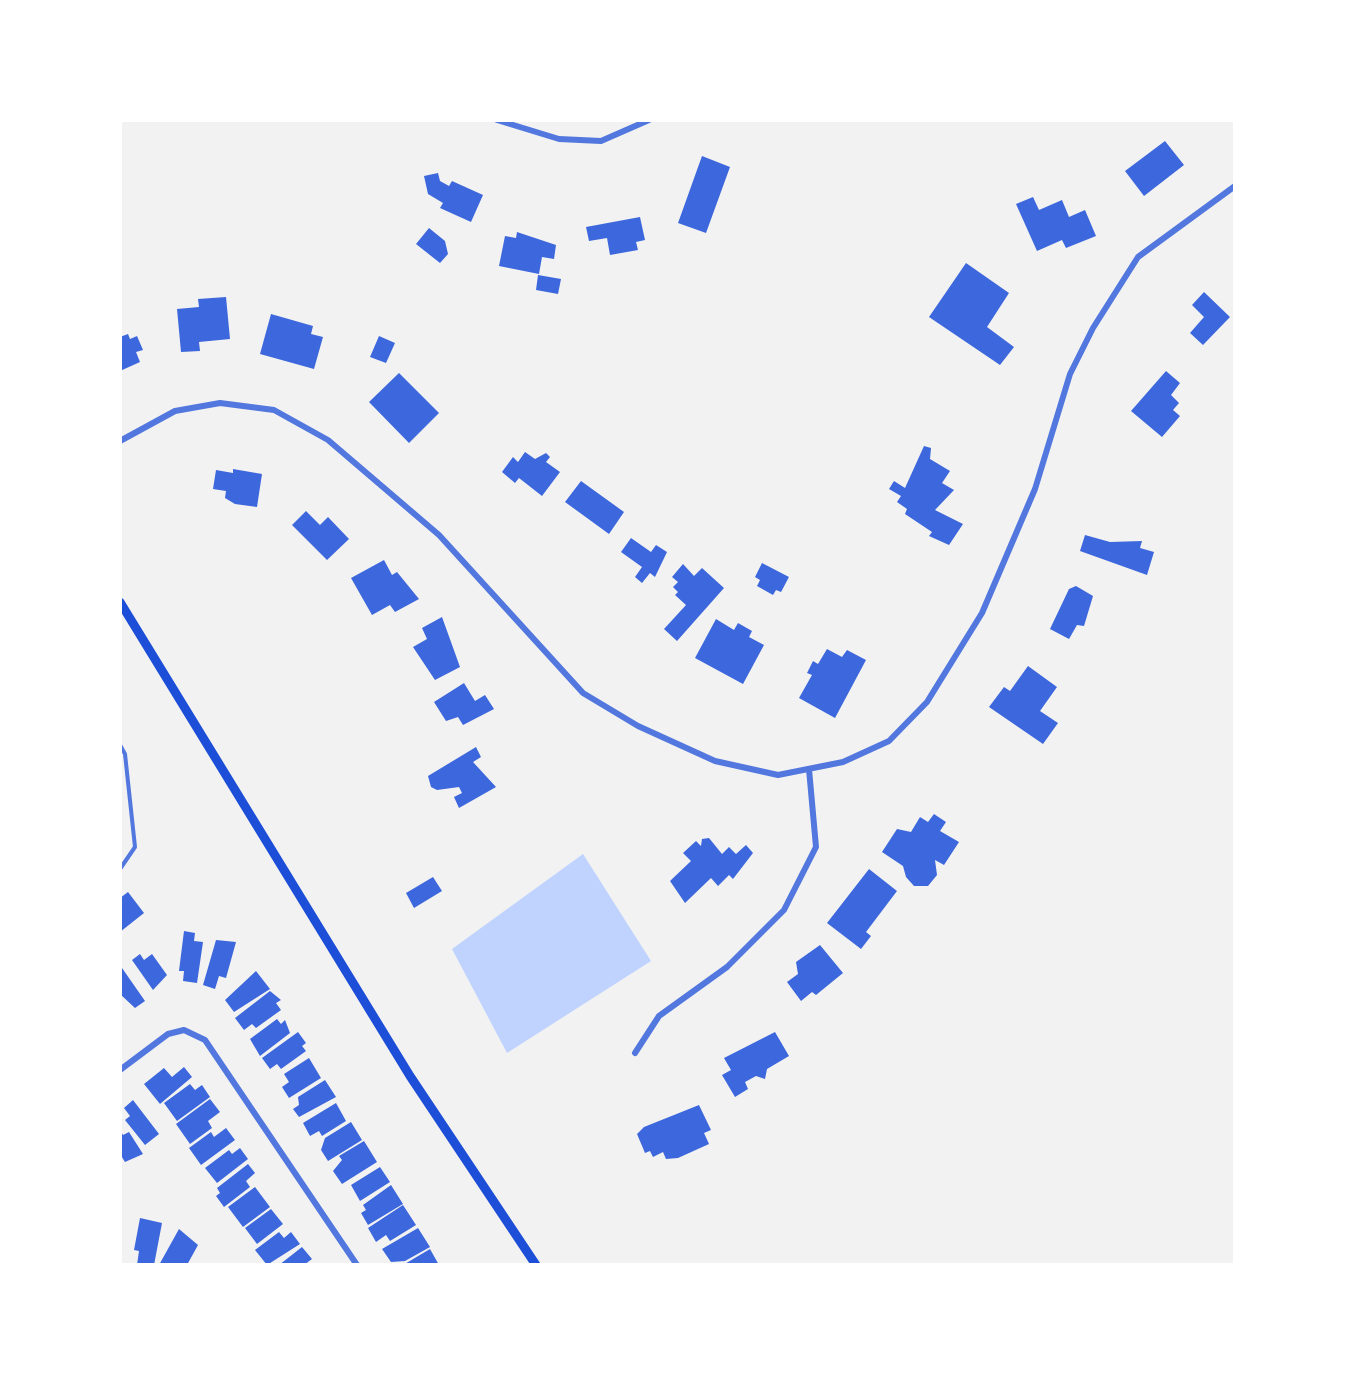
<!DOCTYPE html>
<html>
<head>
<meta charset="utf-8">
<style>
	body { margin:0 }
	#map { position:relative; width:1355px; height:1385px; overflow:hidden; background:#f2f2f2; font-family:"Golos Text",sans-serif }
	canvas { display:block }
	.frame { position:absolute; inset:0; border:122px solid #fff; pointer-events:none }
</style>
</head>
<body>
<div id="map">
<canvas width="1355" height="1385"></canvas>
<div class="frame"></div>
</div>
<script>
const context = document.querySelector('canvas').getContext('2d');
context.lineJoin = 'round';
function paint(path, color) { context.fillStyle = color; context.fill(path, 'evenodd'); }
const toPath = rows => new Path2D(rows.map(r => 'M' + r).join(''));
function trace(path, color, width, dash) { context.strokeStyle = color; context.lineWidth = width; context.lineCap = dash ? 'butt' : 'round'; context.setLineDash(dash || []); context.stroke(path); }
paint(toPath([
	[583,854,651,961,507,1053,452,949]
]), '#bfd3fe');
paint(toPath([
	[1165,141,1184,165,1144,196,1125,171],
	[702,156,730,167,706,233,678,223],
	[438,173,440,181,449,186,452,181,483,195,471,222,440,208,443,203,428,194,424,176],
	[1033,197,1039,210,1062,200,1069,217,1085,210,1096,236,1066,248,1062,240,1037,251,1016,204],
	[640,217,645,240,636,242,638,250,610,255,607,238,589,241,586,227],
	[429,228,445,241,448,254,440,263,416,244],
	[517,232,556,245,554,259,542,257,539,274,499,266,505,236,516,238],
	[966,263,1009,293,987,327,1014,347,1000,365,929,317],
	[538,275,561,279,558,294,536,290],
	[1204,292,1230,317,1203,345,1190,333,1204,317,1192,305],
	[226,297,230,339,199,342,200,351,181,352,177,309,199,307,198,299],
	[271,314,313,326,311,334,323,337,314,369,260,354],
	[128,334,130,339,137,336,143,350,136,352,140,362,120,371,120,337],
	[379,336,395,343,386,363,370,357],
	[1166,371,1180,383,1171,395,1179,403,1173,410,1180,416,1162,437,1131,411],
	[399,373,439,413,409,443,369,402],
	[924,446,931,448,930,459,950,471,942,483,954,490,935,510,963,524,949,545,929,536,932,532,905,514,907,509,897,502,901,496,889,489,894,481,905,488],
	[525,452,535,459,546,453,550,457,546,462,560,472,542,496,519,478,515,483,502,472,513,457,518,462],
	[233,469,262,474,257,507,235,504,225,498,226,491,213,489,216,470,233,473],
	[581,481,624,512,609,534,565,502],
	[306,511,320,525,328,517,349,539,327,560,292,525],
	[1085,535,1110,542,1142,541,1140,548,1154,552,1147,575,1080,551],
	[631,538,651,552,656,545,667,552,655,577,650,573,642,583,635,577,642,567,621,552],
	[384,560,392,575,397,572,419,599,395,612,390,605,372,615,351,578],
	[762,563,789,577,781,592,776,590,773,595,757,586,760,580,755,577],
	[683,564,694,576,702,568,724,588,677,641,664,629,686,605,675,595,678,592,673,587,678,582,672,577],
	[1076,586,1093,596,1084,626,1077,625,1069,639,1050,629,1069,589],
	[442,617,460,667,435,680,413,647,427,639,422,628],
	[716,619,734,630,738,623,752,631,749,637,764,645,743,684,695,658],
	[827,649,842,657,847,650,866,660,835,718,799,698,812,675,807,673,813,661,818,664],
	[1028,666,1057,687,1040,711,1058,723,1043,744,989,707,1004,687,1010,691],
	[464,683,475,701,485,695,494,709,463,725,458,717,446,721,434,702],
	[476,747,481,757,473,762,496,787,459,808,454,797,462,793,459,787,437,790,431,787,428,776],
	[934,814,946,822,940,831,959,842,944,865,935,860,937,875,928,886,914,886,906,877,903,866,882,852,897,829,911,832,920,817,928,822],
	[709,838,722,854,729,847,736,854,746,845,753,853,733,879,729,875,718,886,711,878,685,903,670,881,691,861,683,853,696,841,701,846,702,839],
	[869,869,897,891,866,932,871,936,861,949,827,923],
	[433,877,442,891,414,908,406,893],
	[128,892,144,913,120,932,120,898],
	[184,931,195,933,194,941,203,942,197,983,183,981,184,971,179,971],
	[216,940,236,942,226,978,219,976,215,989,203,985],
	[820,945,843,973,816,995,812,992,801,1001,787,982,798,974,796,962],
	[140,954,144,960,152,954,167,975,153,990,132,960],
	[122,968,145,1001,135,1008,120,994],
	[256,971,270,989,234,1012,225,1000],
	[270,991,281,1000,276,1003,281,1010,256,1028,252,1024,244,1030,235,1018],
	[277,1019,281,1024,285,1020,290,1033,260,1056,250,1039],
	[298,1032,306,1043,302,1046,306,1051,281,1069,277,1064,270,1069,262,1058],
	[775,1032,789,1056,767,1069,765,1079,756,1076,745,1082,748,1089,735,1097,722,1075,731,1070,724,1058],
	[309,1058,321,1078,289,1098,282,1087,289,1082,284,1074],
	[184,1067,192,1077,160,1104,144,1084,164,1068,172,1077],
	[325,1080,336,1097,299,1117,293,1109,299,1105,298,1097],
	[190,1084,195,1090,202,1085,210,1097,177,1121,164,1103],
	[210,1099,220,1112,208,1121,212,1128,190,1144,176,1124],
	[133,1100,159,1134,145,1145,125,1120,130,1116,124,1108],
	[336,1103,346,1121,322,1136,319,1131,310,1136,303,1123],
	[699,1105,711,1130,704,1133,709,1144,678,1158,666,1159,663,1152,653,1157,650,1151,645,1153,637,1134,644,1127],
	[351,1122,362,1140,328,1161,321,1150,325,1138],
	[226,1128,235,1140,201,1165,189,1148,211,1132,214,1137],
	[120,1130,123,1135,129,1132,143,1154,125,1162,120,1154],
	[364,1141,377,1162,342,1184,333,1171,342,1160,339,1156],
	[240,1148,248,1159,217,1183,205,1168,229,1150,232,1154],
	[248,1164,255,1173,246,1181,250,1187,224,1207,216,1196,220,1193,217,1188],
	[380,1167,390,1182,360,1201,351,1185],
	[391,1185,403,1204,368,1225,361,1213,366,1210,363,1205],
	[255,1187,270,1207,243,1227,228,1207],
	[403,1205,416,1225,390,1241,386,1235,376,1242,368,1228],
	[271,1209,283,1224,257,1244,245,1228],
	[140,1218,162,1223,154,1265,137,1265,139,1251,134,1250],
	[418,1228,430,1247,405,1261,391,1262,382,1249],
	[179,1229,198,1245,187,1265,159,1265],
	[279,1232,284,1238,291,1232,300,1244,267,1265,255,1250],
	[302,1247,312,1259,304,1265,279,1265],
	[430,1249,439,1265,403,1265]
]), '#3d67dc');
trace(toPath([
	[120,745,125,754,135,847,120,869]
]), '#5277de', 4);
trace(toPath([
	[497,120,559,139,601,141,649,120],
	[120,441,175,411,220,403,274,410,328,440,439,535,583,693,638,726,715,761,778,775,843,762,889,741,927,702,982,613,1035,489,1070,374,1093,328,1138,257,1235,186],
	[635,1053,659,1016,727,967,784,910,816,847,809,769],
	[120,1070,168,1034,184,1030,205,1040,357,1265]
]), '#5277de', 6);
trace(toPath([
	[120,602,410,1076,536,1265]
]), '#1d4ed8', 9);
</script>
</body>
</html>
